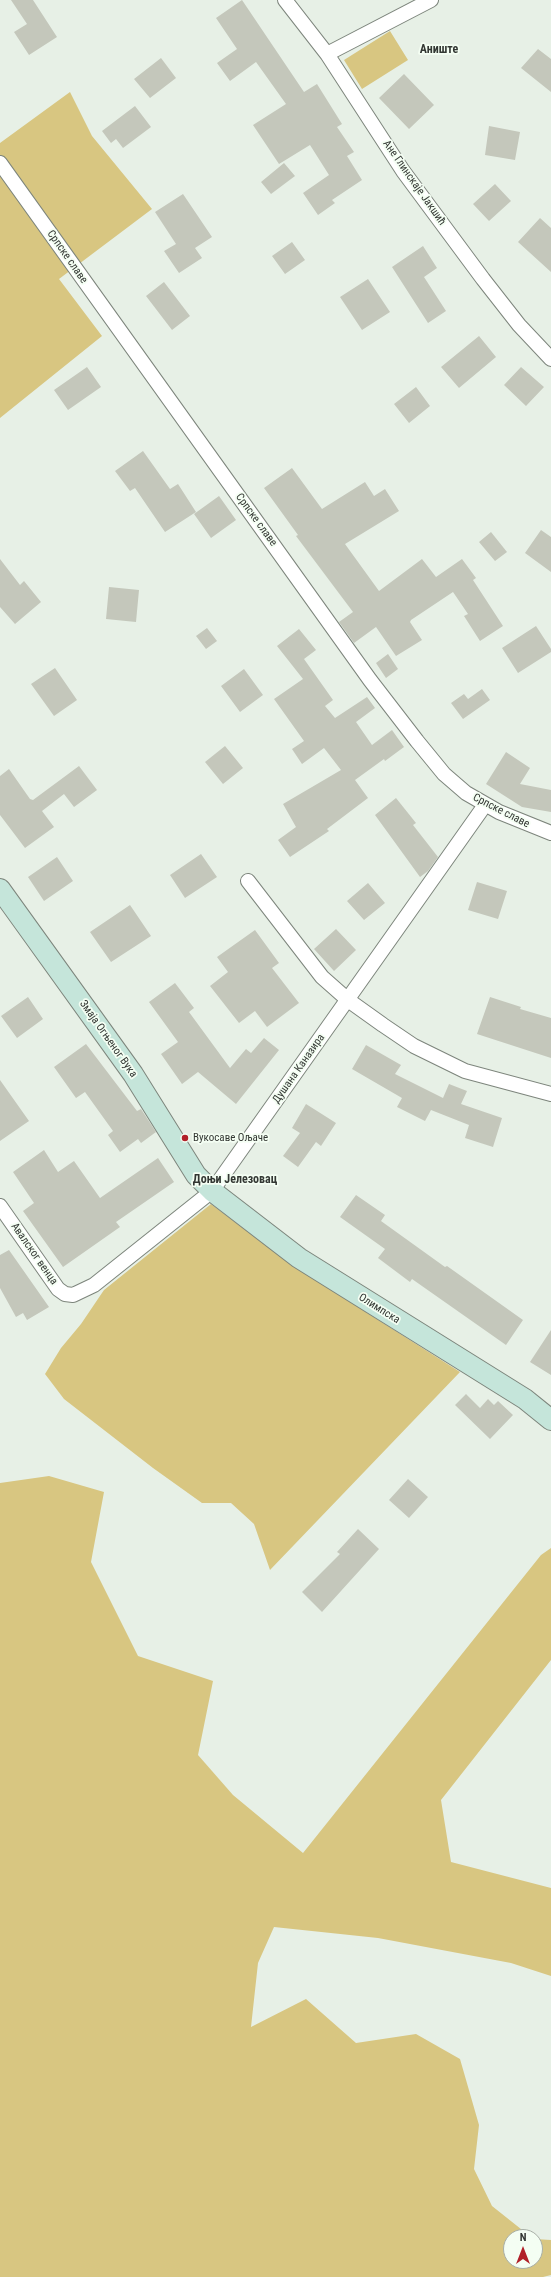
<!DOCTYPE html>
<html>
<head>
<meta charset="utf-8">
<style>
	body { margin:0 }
	#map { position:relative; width:551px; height:2277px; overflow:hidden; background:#e7f0e6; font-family:"Roboto Condensed",sans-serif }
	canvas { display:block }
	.north { position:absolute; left:503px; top:2229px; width:40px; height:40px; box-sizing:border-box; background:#f4fef3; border:1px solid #a7aea6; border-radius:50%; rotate:0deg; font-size:11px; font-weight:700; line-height:16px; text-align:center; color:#333733 }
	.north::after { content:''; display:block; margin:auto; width:14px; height:18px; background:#b12029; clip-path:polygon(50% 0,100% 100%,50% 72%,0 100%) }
</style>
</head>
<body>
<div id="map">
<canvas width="551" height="2277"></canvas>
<div class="north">N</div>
</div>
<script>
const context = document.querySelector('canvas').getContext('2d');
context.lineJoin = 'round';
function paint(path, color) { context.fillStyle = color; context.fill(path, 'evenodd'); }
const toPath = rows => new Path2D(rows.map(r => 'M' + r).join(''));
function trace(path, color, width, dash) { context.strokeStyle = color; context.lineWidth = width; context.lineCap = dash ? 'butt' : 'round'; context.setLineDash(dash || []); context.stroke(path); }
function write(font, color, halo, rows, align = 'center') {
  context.font = font + ' "Roboto Condensed",sans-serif'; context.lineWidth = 3.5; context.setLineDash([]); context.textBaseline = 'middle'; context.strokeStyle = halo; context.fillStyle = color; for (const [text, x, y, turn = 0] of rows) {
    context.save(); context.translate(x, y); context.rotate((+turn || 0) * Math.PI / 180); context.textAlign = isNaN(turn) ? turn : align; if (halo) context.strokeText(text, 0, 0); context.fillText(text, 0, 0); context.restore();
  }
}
paint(toPath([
	[390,31,408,60,362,89,344,60],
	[70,92,92,136,152,209,59,279,102,336,0,418,0,143],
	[211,1204,292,1265,460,1372,270,1570,254,1524,231,1503,202,1503,153,1468,64,1399,45,1374,61,1348,81,1324,104,1290],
	[49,1476,104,1492,91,1562,138,1656,213,1681,198,1755,233,1795,303,1853,541,1555,551,1548,551,1660,441,1800,451,1862,551,1888,551,1976,511,1963,378,1938,274,1927,258,1963,251,2027,306,1999,356,2043,416,2034,460,2059,479,2125,474,2169,492,2206,531,2237,511,2237,511,2261,535,2261,535,2239,551,2240,551,2275,543,2277,0,2277,0,1483]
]), '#d8c681');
paint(toPath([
	[11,0,33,0,57,37,29,55,14,32,27,24],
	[242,0,304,92,317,84,342,124,337,127,354,152,347,156,362,180,332,200,335,203,318,215,303,193,329,175,310,145,279,164,253,125,286,104,256,62,230,81,217,63,237,49,216,18],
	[538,49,551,59,551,92,521,68],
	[161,58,176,78,150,98,134,79],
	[404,74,434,105,409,129,379,98],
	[135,106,151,127,123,148,116,139,111,143,102,131],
	[489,126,520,132,515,160,485,155],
	[284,163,295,176,271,194,261,182],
	[495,184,511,201,489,221,473,204],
	[183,194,212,237,195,248,202,258,179,273,164,251,176,244,155,212],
	[540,218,551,228,551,272,518,242],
	[292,242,305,260,285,274,272,256],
	[423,246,437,268,424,277,446,311,428,323,392,267],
	[368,279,390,312,362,330,340,297],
	[164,282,190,316,172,330,146,296],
	[479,336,496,357,459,388,441,367],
	[87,367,101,387,68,410,54,390],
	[521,367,544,387,526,406,504,385],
	[416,387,430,406,409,423,394,404],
	[143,451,170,489,178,484,196,512,165,532,135,488,130,491,115,471],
	[292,468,322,509,365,482,374,496,385,489,399,511,345,544,379,591,422,559,436,577,462,559,476,578,473,580,503,626,480,641,464,616,468,614,453,592,411,620,410,622,422,640,396,656,376,627,354,643,339,622,353,612,296,536,298,535,264,488],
	[219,496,236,520,211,538,194,514],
	[541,530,551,537,551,572,525,553],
	[491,532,507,552,495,561,479,542],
	[0,559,20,585,24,581,41,602,15,624,0,607],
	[109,587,139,590,136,622,106,619],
	[536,626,551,649,551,652,518,673,502,648],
	[207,628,217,641,206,649,196,636],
	[299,629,316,650,304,659,333,700,325,706,335,718,367,697,375,708,356,722,372,745,392,730,404,747,385,761,384,759,355,780,368,798,327,829,329,831,290,857,278,840,296,827,283,804,341,770,324,748,302,764,292,749,304,741,274,699,303,679,277,646],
	[388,654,398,669,386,678,376,663],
	[55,668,77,700,54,716,31,684],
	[244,669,263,695,240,712,221,686],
	[482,689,490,700,463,719,451,703,464,694,468,699],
	[225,746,243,768,223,784,205,762],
	[506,752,530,768,520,784,551,790,551,812,522,807,486,784],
	[79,766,97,790,74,807,64,794,42,811,54,827,25,848,0,815,0,776,9,769,30,799,33,800],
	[396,798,416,823,413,825,438,857,428,871,420,877,375,815],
	[201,854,217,877,185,898,170,875],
	[57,857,73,881,44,901,28,877],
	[477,882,507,891,498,919,468,910],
	[368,883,385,903,364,920,347,901],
	[130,905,151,936,111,962,90,932],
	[336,929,356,950,334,971,314,949],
	[255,930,279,963,272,968,299,1003,267,1027,255,1011,239,1023,210,986,228,972,217,957],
	[175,983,194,1008,189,1012,230,1068,246,1049,251,1053,264,1038,279,1050,236,1104,198,1072,182,1084,161,1054,178,1042,149,1002],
	[28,997,43,1019,17,1038,1,1016],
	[490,997,521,1007,520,1009,551,1018,551,1058,477,1034],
	[86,1044,137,1111,141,1109,156,1132,141,1143,138,1139,120,1152,108,1135,113,1131,85,1092,76,1098,54,1067],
	[366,1045,401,1065,395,1074,443,1098,449,1084,467,1091,461,1104,502,1118,493,1147,465,1138,469,1125,431,1110,425,1121,397,1107,402,1098,352,1069],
	[0,1080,29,1121,0,1141],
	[306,1104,336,1123,321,1146,316,1142,298,1167,283,1156,300,1133,292,1128],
	[44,1150,58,1172,74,1161,100,1198,158,1158,174,1182,116,1222,120,1227,63,1267,23,1211,34,1203,13,1172],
	[356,1195,385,1215,381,1221,445,1267,447,1266,523,1320,506,1345,412,1279,410,1282,378,1258,385,1249,340,1217],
	[9,1250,49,1307,27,1320,23,1313,16,1317,0,1288,0,1255],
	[551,1330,551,1375,530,1362],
	[466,1394,480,1408,488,1399,494,1405,498,1401,513,1415,490,1439,455,1405],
	[408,1479,428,1497,409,1518,389,1500],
	[358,1529,379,1549,322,1612,302,1592,340,1554,337,1552]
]), '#c4c7bb');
const street = toPath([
	[285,0,327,54,403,171,483,279,519,325,551,359],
	[327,54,431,0],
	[0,163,370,680,417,741,444,774,466,793,499,812,551,833],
	[248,881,322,977,348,1000,383,1025,414,1046,465,1071,551,1094],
	[0,1206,58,1289,65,1294,73,1295,94,1285,212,1191,485,805]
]);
const secondary = toPath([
	[0,889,133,1074,196,1175,212,1191,299,1258,525,1399,551,1420]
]);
trace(street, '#7d857c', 16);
trace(secondary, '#7d857c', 22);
trace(street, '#fff', 14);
trace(secondary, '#c5e5da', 20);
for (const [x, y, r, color] of [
	[185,1138,4,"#b12029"]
]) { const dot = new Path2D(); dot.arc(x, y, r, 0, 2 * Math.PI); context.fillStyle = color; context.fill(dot); trace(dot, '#f4fef3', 1.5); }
write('11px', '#333733', '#f4fef3', [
	["Ане Глинскаје Јакшић",414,183,55],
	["Српске славе",67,257,55],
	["Српске славе",256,520,54],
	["Српске славе",501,811,27],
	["Змаја Огњеног Вука",108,1039,55],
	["Душана Каназира",299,1069,-55],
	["Авалског венца",34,1254,55],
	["Олимпска",379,1309,32]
]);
write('11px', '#333733', '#f4fef3', [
	["Вукосаве Ољаче",193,1138]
], 'left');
write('bold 12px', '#333733', '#f4fef3', [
	["Аниште",439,50],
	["Доњи Јелезовац",235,1180]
]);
</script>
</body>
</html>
